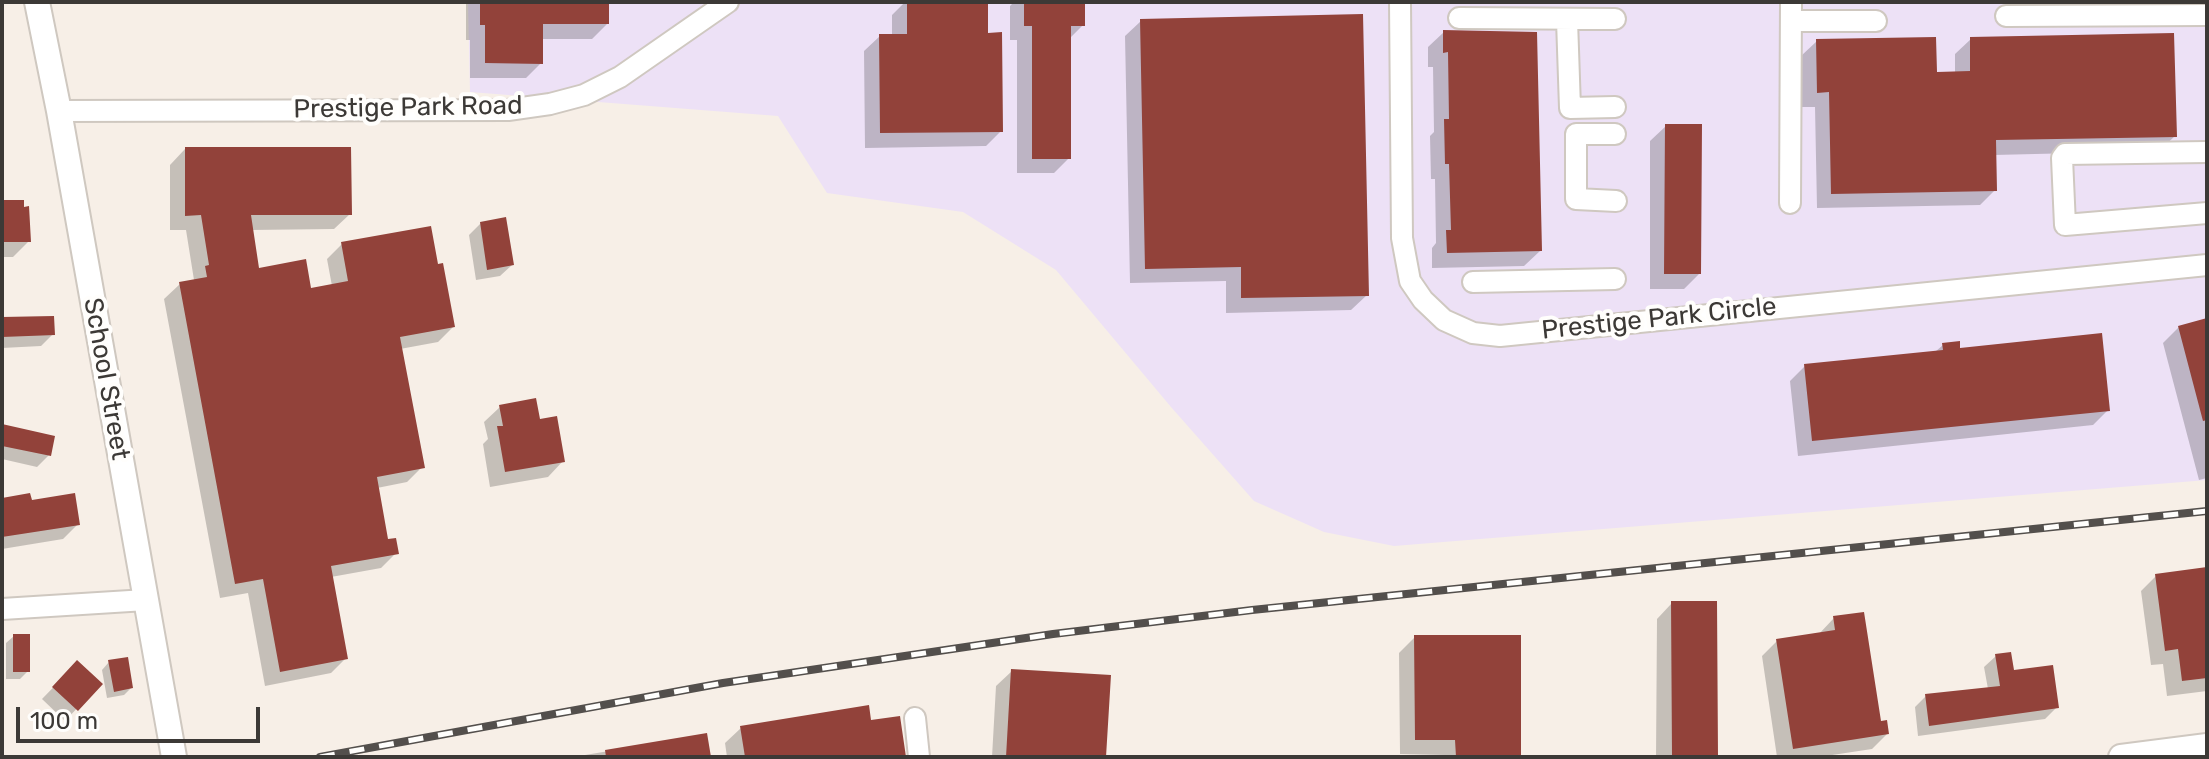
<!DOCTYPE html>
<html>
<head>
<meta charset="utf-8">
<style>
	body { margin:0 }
	#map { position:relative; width:2209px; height:759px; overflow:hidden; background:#f7efe7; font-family:Rubik,sans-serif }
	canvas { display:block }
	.frame { position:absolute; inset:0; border:4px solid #3c3936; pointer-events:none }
	.scale { position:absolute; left:16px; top:707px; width:244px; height:36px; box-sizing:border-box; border:4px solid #3c3936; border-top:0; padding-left:10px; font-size:24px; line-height:28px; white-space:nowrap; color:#3c3936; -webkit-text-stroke:6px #fffefc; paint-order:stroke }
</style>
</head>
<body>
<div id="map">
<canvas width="2209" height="759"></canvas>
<div class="frame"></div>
<div class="scale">100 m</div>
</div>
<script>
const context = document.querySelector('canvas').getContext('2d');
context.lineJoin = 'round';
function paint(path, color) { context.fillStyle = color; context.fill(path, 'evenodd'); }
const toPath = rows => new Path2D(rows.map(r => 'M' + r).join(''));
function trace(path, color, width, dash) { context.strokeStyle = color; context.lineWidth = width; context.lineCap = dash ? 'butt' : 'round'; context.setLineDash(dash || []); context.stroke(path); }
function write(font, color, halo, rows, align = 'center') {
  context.font = font + ' Rubik,sans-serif'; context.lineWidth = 8; context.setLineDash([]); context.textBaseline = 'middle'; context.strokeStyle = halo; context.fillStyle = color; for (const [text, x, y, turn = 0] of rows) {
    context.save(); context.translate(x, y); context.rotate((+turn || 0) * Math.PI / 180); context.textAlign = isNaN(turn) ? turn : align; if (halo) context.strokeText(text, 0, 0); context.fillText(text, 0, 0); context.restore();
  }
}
paint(toPath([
	[468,2,2207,2,2207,480,1394,546,1324,532,1254,501,1171,407,1056,270,963,212,827,193,778,116,470,92]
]), '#ede1f6');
paint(toPath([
	[466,2,607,2,607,24,592,39,541,39,541,63,526,78,470,78,470,40,466,40],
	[905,2,986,2,986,35,1001,131,986,146,865,148,864,51,880,36,892,36,892,15],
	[1014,2,1083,2,1083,25,1069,39,1069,158,1054,173,1017,173,1017,40,1010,40,1010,6],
	[1141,21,1367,295,1351,310,1226,313,1226,281,1130,283,1125,36],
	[1444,32,1540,251,1524,266,1432,268,1432,248,1436,243,1435,179,1431,179,1430,136,1434,132,1433,67,1428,67,1428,47],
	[1971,39,2175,136,2159,151,1994,155,1995,190,1980,205,1817,208,1815,107,1802,107,1801,56,1817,41,1935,74,1955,74,1955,54],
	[1666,126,1699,274,1684,289,1650,289,1650,141],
	[185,149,350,214,334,229,251,230,257,270,309,290,332,286,327,259,342,244,453,327,438,342,400,349,422,467,407,482,377,488,387,542,396,553,381,568,331,577,346,658,331,673,265,686,248,593,220,598,164,299,180,284,194,280,186,230,170,230,170,165],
	[2,202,29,241,13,257,2,257],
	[481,223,512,265,500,276,476,280,469,235],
	[2,319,53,334,41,346,2,348],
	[2207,320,2207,478,2199,480,2163,343,2179,327],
	[1943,345,2108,410,2093,425,1798,456,1790,381,1805,366,1935,352],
	[500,407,538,422,563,461,548,477,490,487,483,444,488,439,484,422],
	[2,426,49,455,37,467,2,459],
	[2,500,30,502,78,524,63,539,2,549],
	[2207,569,2207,691,2167,696,2163,664,2151,665,2141,591,2156,576],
	[1672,603,1716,757,1656,757,1657,619],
	[1834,618,1879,723,1887,734,1872,749,1819,757,1777,757,1762,656,1777,641,1818,635],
	[14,636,28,671,20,679,6,679,6,643],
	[1415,637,1519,755,1532,757,1400,754,1399,653],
	[1996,656,2012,672,2057,707,2045,719,1918,736,1915,707,1926,696,1988,689,1984,667],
	[109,662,131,688,124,695,107,698,102,670],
	[77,663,100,684,65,721,42,699],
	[1012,671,1104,757,992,757,996,686],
	[870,723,905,757,727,757,725,743,741,728],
	[705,735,709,757,573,757]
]), '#0003');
paint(toPath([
	[480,2,609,2,609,24,543,24,543,64,485,63,485,25,480,25],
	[907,2,988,2,988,33,1002,32,1003,132,880,133,879,34,907,34],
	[1024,2,1085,2,1085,26,1071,26,1071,159,1032,159,1032,26,1024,26],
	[1363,14,1369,296,1241,298,1241,267,1145,269,1140,19],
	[1443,30,1537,32,1542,251,1447,253,1446,230,1451,230,1449,164,1445,164,1444,119,1449,119,1448,52,1443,53],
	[2174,33,2177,137,1996,140,1997,191,1831,194,1829,92,1817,93,1816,39,1936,37,1937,72,1970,71,1970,37],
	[1665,124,1702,124,1701,274,1664,274],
	[185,147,351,147,352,215,251,215,259,268,306,259,311,288,348,281,341,242,431,226,438,264,443,263,455,327,400,337,425,468,377,477,388,539,396,538,399,554,331,566,348,659,280,672,263,579,235,584,179,282,207,277,205,266,209,265,201,215,185,216],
	[2,200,24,200,24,207,29,206,31,242,2,242],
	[506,217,514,265,487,270,480,222],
	[54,316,55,335,2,337,2,317],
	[2207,318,2207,420,2203,421,2178,326],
	[2102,333,2110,411,1812,441,1804,364,1943,350,1942,343,1960,341,1960,348],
	[536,398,540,419,557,416,565,462,505,472,497,426,503,426,499,405],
	[2,424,55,436,51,456,2,446],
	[30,493,32,500,75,493,80,525,2,537,2,498],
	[2207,567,2207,678,2182,681,2178,649,2165,651,2155,574],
	[1671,601,1717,601,1718,757,1672,757],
	[1864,612,1881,721,1887,720,1889,734,1793,749,1776,639,1835,630,1833,616],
	[13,634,30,634,30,672,13,672],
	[1414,635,1521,635,1521,757,1456,757,1455,740,1415,740],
	[2011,652,2014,670,2053,665,2059,708,1929,726,1925,694,2000,686,1995,654],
	[128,657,133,688,114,692,108,660],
	[77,660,103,684,78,711,52,687],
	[1011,669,1111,675,1106,757,1006,757],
	[869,705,871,720,900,716,906,757,745,757,740,726],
	[707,733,711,757,606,757,605,750]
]), '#92423a');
const minor = toPath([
	[1400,2,1402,238,1410,281,1423,300,1444,320,1473,333,1500,336,2207,265],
	[2006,16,2207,15],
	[1459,18,1615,19],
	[1567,20,1570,108,1615,107],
	[1791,21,1876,21],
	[59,111,508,110,550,104,584,95,620,77,728,2],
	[1615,134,1576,134,1576,199,1616,201],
	[2207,152,2065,154,2062,158,2065,225,2207,213],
	[1790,203,1791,2],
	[1473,282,1615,279],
	[2,609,146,600],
	[915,718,919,757]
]);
const major = toPath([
	[37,2,59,111,174,757],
	[2121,757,2207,746]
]);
trace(minor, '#cfc8c0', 24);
trace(major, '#cfc8c0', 28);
trace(minor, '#fff', 20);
trace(major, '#fff', 24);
const rail = toPath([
	[320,757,723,683,1053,634,1252,610,2207,511]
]);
trace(rail, '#534f4c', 8);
trace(rail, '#fffefc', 5, [15]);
write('26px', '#3c3936', '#fffefc', [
	["Prestige Park Road",408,108,-1],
	["Prestige Park Circle",1659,319,-6],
	["School Street",106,379,80]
]);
</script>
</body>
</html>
